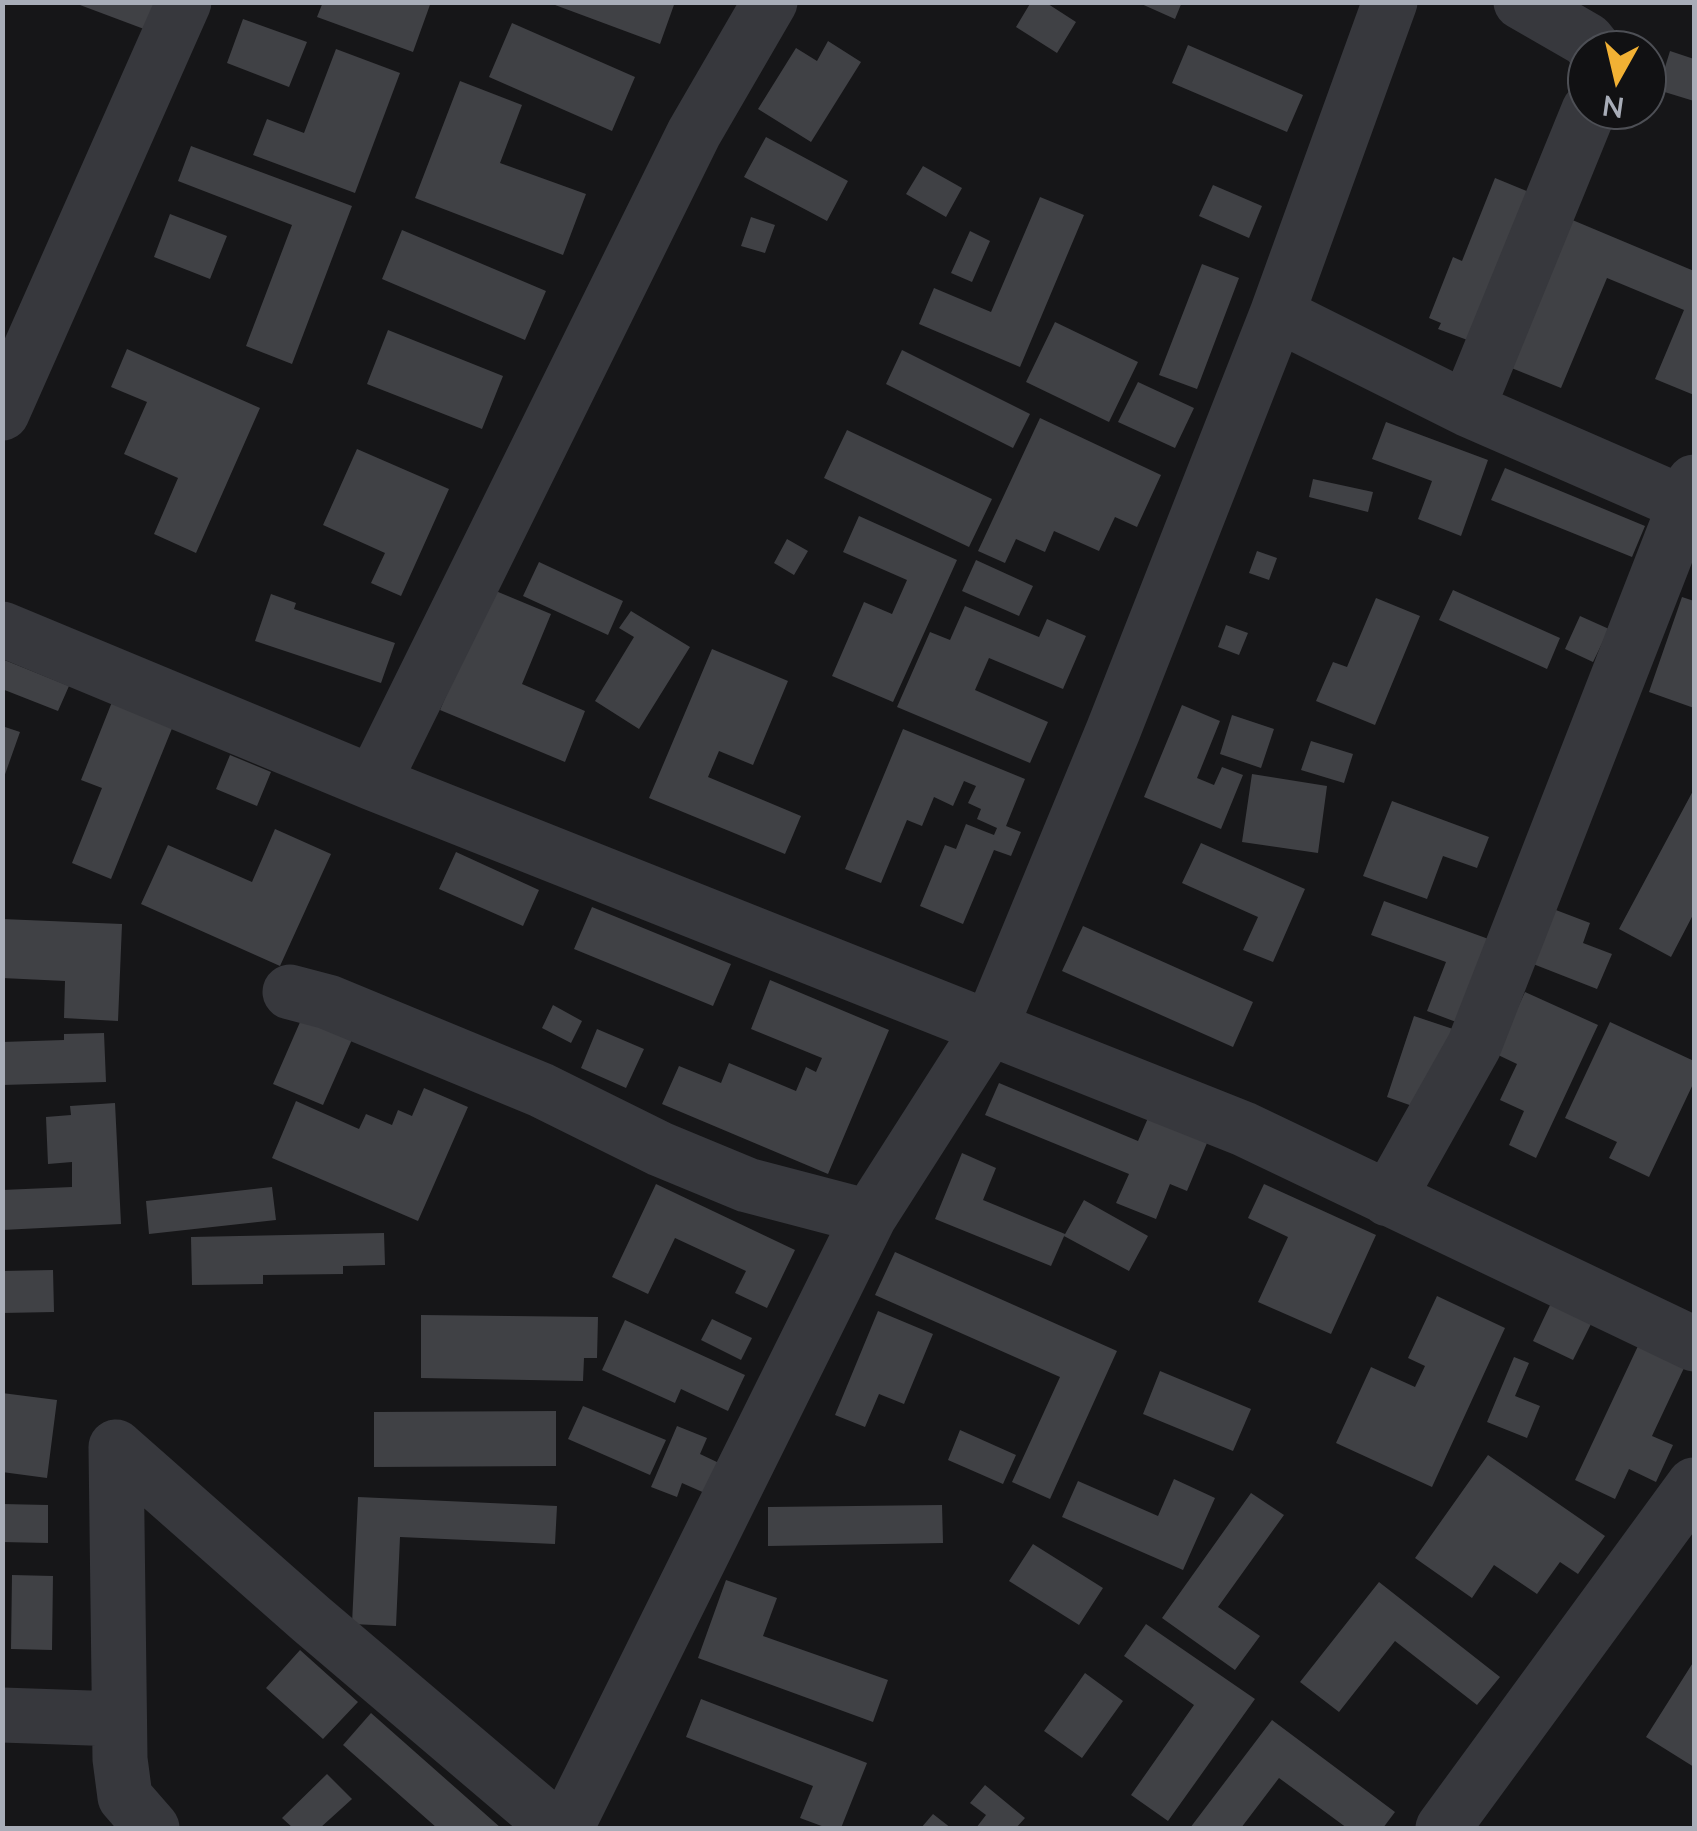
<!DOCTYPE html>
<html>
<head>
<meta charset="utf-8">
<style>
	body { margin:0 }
	#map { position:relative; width:1697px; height:1831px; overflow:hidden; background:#161618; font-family:Lato,sans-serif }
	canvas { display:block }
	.frame { position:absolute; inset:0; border:5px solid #a8adb8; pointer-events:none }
	.north { position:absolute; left:1567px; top:30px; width:100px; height:100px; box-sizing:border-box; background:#111113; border:2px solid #4d4f55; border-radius:50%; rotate:188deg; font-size:28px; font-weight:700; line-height:40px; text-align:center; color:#a8adb8 }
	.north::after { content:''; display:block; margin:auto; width:35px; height:45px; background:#f2b134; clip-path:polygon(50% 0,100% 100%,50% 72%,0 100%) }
</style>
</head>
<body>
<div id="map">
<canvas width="1697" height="1831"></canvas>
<div class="frame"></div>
<div class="north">N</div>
</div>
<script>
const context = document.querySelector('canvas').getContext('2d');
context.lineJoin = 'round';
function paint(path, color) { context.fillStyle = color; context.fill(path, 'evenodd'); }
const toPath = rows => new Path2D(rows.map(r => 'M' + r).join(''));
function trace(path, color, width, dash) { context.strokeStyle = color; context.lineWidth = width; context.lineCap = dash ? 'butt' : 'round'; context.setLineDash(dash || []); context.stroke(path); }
paint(toPath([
	[72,2,173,2,160,35],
	[323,2,431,2,413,52,317,17],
	[547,2,675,2,660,44],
	[1031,2,1045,2,1076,22,1057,53,1016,27],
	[1137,2,1182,2,1175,19],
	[243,19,307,42,289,87,227,63],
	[512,23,635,77,612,131,489,77],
	[828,41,861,62,811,142,758,109,796,48,817,61],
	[1188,45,1303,95,1287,132,1172,83],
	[336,49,400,73,355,193,253,155,267,119,304,133],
	[1670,51,1694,59,1694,101,1658,90],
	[460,81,522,105,500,163,586,194,563,255,415,198],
	[766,137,848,181,827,221,744,177],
	[191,146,352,206,292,364,246,346,292,225,178,181],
	[923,166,962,188,946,217,906,194],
	[1495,178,1529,192,1470,341,1438,329,1441,323,1429,318,1453,257,1462,261],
	[1213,185,1262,206,1249,238,1199,216],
	[1040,197,1084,215,1020,367,919,324,934,288,991,312],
	[170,214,227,236,210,279,154,257],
	[751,217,775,225,765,253,741,246],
	[1570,219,1694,271,1694,395,1655,379,1684,310,1607,278,1561,388,1509,367],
	[402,230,546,291,525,340,382,279],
	[970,231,990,241,972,282,951,273],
	[1202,264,1239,278,1197,389,1159,375],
	[1055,322,1138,362,1109,422,1026,382],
	[388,330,503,376,482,429,367,384],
	[127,349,260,408,196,553,154,534,178,478,124,454,147,402,111,387],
	[902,350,1030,414,1013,448,886,384],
	[1138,382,1194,408,1175,448,1118,422],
	[1040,418,1161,475,1137,527,1115,517,1099,551,1054,531,1045,552,1016,539,1005,563,978,551],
	[1386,422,1488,460,1461,536,1418,519,1432,481,1372,459],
	[847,430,992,499,969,547,824,478],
	[357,449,449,489,401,596,371,583,385,553,323,525],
	[1505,468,1645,526,1632,557,1491,500],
	[1313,479,1373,492,1368,512,1309,497],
	[859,516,957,560,893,702,832,676,864,602,892,614,907,580,843,552],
	[787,539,808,551,794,575,774,563],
	[1257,551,1277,558,1269,580,1249,573],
	[976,560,1033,586,1019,616,962,591],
	[539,562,623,601,608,635,523,596],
	[491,589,551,614,522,684,585,711,565,762,440,710],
	[1453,590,1560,638,1547,669,1439,620],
	[271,594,296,603,294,609,395,643,381,683,255,641],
	[1682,597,1694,601,1694,708,1649,692],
	[1376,598,1420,616,1375,725,1316,701,1333,662,1347,667],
	[965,606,1039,637,1047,619,1086,636,1063,689,989,658,975,690,1048,722,1030,763,897,707,930,632,950,640],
	[631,611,690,647,639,729,595,701,634,637,619,628],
	[1580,616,1609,629,1593,662,1565,649],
	[1226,625,1248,633,1239,655,1218,647],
	[712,649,788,681,753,765,719,751,708,777,801,816,785,854,649,798],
	[2,659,69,686,58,711,2,689],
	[112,702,173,726,111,879,72,863,102,788,81,780],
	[1182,705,1220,721,1197,778,1214,785,1222,767,1243,775,1221,829,1144,797],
	[1232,715,1274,729,1261,768,1220,754],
	[2,726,20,732,3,780,2,780],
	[903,729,1025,779,1006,826,1021,832,1011,856,994,850,963,924,920,906,945,845,956,849,966,824,994,835,997,828,977,819,981,809,968,803,976,786,964,781,953,806,934,797,922,826,907,820,881,883,845,869],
	[1311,741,1353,754,1344,783,1301,770],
	[230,755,271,772,257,806,216,789],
	[1252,774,1327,786,1318,853,1242,842],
	[1694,789,1694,913,1671,957,1619,929],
	[1392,801,1489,837,1477,868,1443,856,1427,899,1363,876],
	[275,829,331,854,280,966,141,904,168,845,252,882],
	[1201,843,1305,889,1273,962,1243,950,1258,917,1182,883],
	[456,852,539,890,523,926,439,889],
	[1384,901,1494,941,1464,1025,1427,1011,1446,962,1371,935],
	[592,907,731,964,713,1006,574,949],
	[1548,907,1590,923,1583,943,1612,954,1597,989,1528,962],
	[2,919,122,924,118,1021,64,1018,65,981,2,978],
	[1083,926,1253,1002,1233,1047,1062,971],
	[770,980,889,1030,828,1174,662,1104,679,1066,721,1083,729,1063,796,1091,806,1067,816,1072,822,1058,751,1029],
	[1525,992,1598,1025,1536,1158,1509,1145,1524,1111,1500,1100,1517,1064,1496,1054],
	[553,1005,582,1021,571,1043,542,1028],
	[304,1013,354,1035,323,1105,273,1084],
	[1414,1016,1459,1031,1432,1113,1387,1097],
	[1610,1022,1694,1061,1694,1082,1649,1177,1609,1158,1617,1142,1565,1118],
	[597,1029,644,1049,626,1088,581,1068],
	[104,1033,106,1082,2,1085,2,1042,64,1040,64,1034],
	[999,1083,1138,1141,1148,1118,1207,1143,1187,1191,1170,1184,1156,1219,1116,1203,1129,1174,985,1115],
	[424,1088,468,1107,418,1221,272,1158,296,1101,359,1129,366,1114,392,1125,398,1110,412,1116],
	[115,1103,121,1224,2,1230,2,1190,72,1187,72,1162,48,1164,46,1117,71,1115,70,1106],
	[962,1153,996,1168,983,1200,1065,1234,1051,1266,935,1219],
	[656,1184,795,1250,767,1308,735,1293,746,1271,675,1238,648,1294,612,1277],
	[1264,1184,1376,1235,1331,1334,1258,1302,1288,1237,1248,1218],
	[272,1187,276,1220,149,1234,146,1201],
	[1084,1200,1148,1236,1129,1271,1064,1236],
	[384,1233,385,1265,343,1266,343,1274,263,1275,263,1284,192,1285,191,1237],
	[895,1252,1117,1351,1050,1499,1012,1482,1060,1377,875,1295],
	[53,1270,54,1312,2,1313,2,1271],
	[1437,1296,1505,1328,1432,1487,1336,1443,1371,1367,1415,1387,1425,1366,1408,1358],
	[1551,1303,1592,1322,1573,1360,1533,1341],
	[878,1311,933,1334,904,1404,879,1394,865,1427,835,1415],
	[421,1315,598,1317,597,1358,584,1358,583,1381,421,1378],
	[712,1319,752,1338,741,1360,701,1340],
	[625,1320,745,1375,728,1411,681,1389,675,1403,602,1370],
	[1638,1346,1684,1368,1652,1436,1673,1445,1656,1482,1629,1469,1615,1499,1575,1480],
	[1514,1357,1529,1363,1515,1396,1540,1406,1527,1438,1487,1422],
	[1160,1371,1251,1409,1233,1451,1143,1414],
	[2,1393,57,1400,47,1478,2,1472],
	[583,1406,666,1440,650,1475,568,1439],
	[556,1411,556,1466,374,1467,374,1412],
	[677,1426,707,1438,700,1454,719,1463,707,1494,682,1483,677,1497,651,1487],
	[960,1430,1016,1455,1003,1484,948,1460],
	[1488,1455,1605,1536,1578,1574,1560,1562,1537,1594,1494,1565,1472,1598,1415,1558],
	[1174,1479,1215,1498,1183,1570,1062,1517,1078,1481,1158,1516],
	[1251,1493,1284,1515,1218,1607,1260,1636,1235,1670,1162,1618],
	[358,1497,557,1506,555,1544,400,1537,396,1626,352,1624],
	[2,1504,48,1505,48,1543,2,1542],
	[942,1505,943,1543,768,1546,768,1507],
	[1033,1544,1103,1588,1079,1625,1009,1581],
	[12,1575,53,1576,52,1650,11,1649],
	[726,1580,777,1598,763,1636,888,1680,873,1722,698,1658],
	[1379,1582,1500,1677,1477,1705,1395,1641,1339,1712,1300,1682],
	[1146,1624,1255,1699,1168,1821,1131,1795,1194,1705,1124,1656],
	[300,1650,358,1702,323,1739,266,1688],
	[1694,1661,1694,1767,1646,1737],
	[1085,1673,1123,1701,1082,1758,1044,1731],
	[701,1699,867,1763,841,1828,827,1828,800,1818,813,1786,686,1737],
	[371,1713,501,1828,437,1828,343,1745],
	[1272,1720,1395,1812,1383,1828,1347,1828,1279,1778,1241,1828,1190,1828],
	[327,1774,352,1799,320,1828,293,1828,282,1818],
	[985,1785,1025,1818,1016,1828,976,1828,986,1815,970,1803],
	[933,1814,951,1828,921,1828]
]), '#404145');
trace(toPath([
	[1521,2,1587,40,1595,50],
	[1277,314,1467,409,1694,508],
	[1467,409,1589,110],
	[2,413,184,2],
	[2,629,373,783,1244,1129,1694,1344],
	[373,783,694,133,770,2],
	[290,992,328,1002,541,1090,660,1149,747,1185,869,1217],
	[1388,1199,1474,1046,1694,482],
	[116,1447,311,1619,557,1828],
	[116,1447,120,1759,125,1797,152,1828],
	[2,1715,119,1719],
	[566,1828,869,1217,991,1026,1113,731,1277,314,1390,2],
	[1443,1828,1694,1485]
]), '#37383d', 55);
</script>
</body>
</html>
